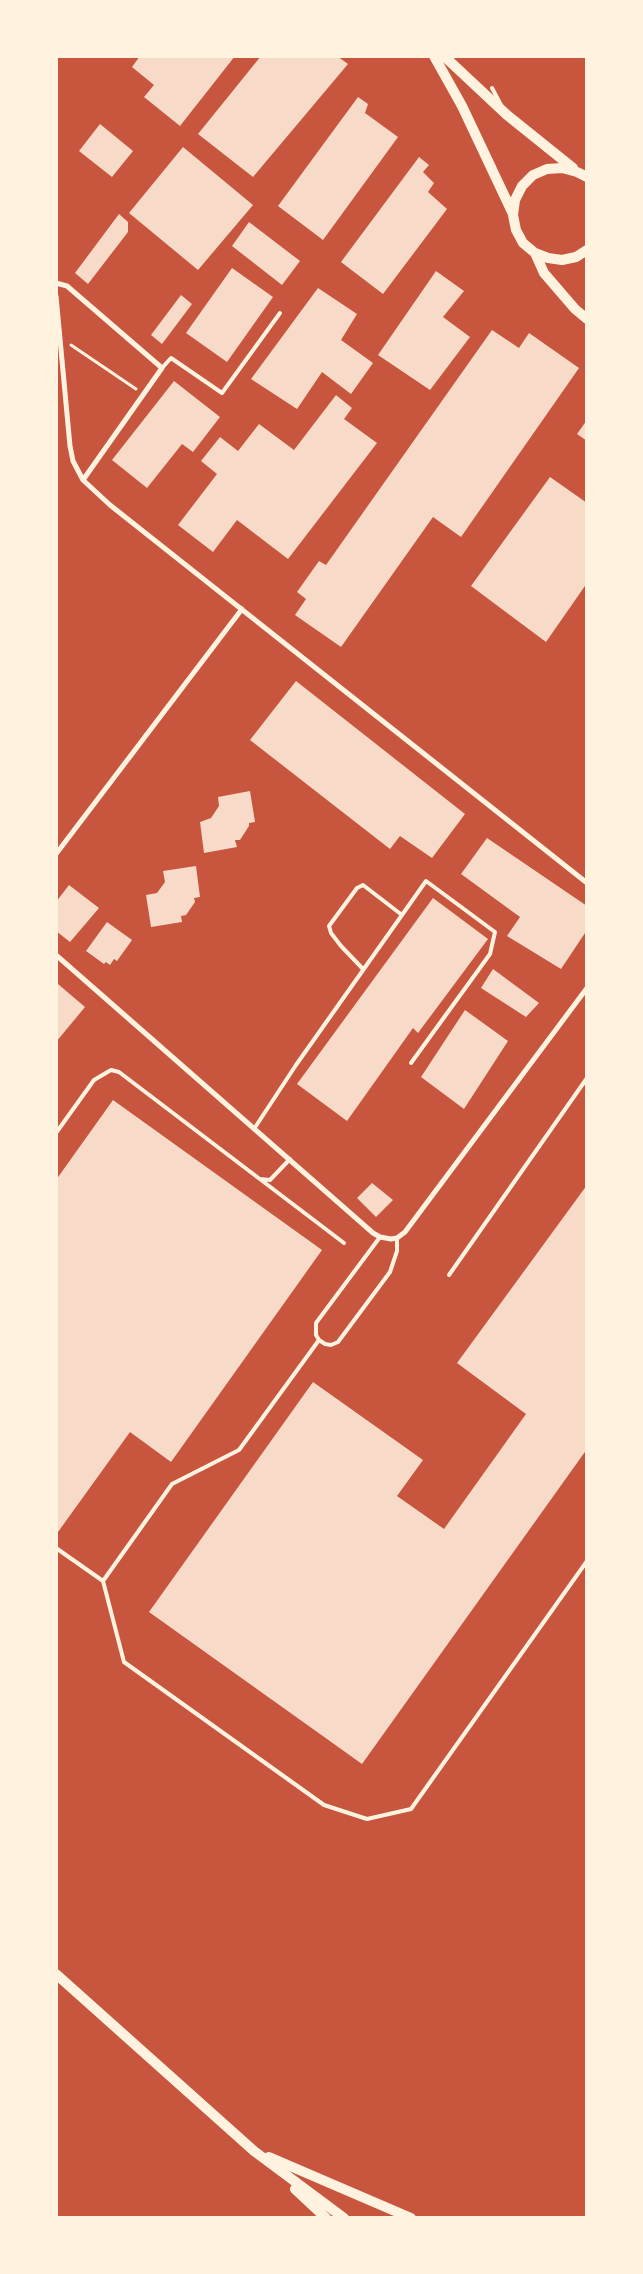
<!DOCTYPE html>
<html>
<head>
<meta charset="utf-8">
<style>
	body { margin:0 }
	#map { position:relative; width:643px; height:2274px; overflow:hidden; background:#c8553d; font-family:"Nunito Sans",sans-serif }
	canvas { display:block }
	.frame { position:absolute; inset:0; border:58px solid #fff3e0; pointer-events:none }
</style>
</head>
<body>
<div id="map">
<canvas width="643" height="2274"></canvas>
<div class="frame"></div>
</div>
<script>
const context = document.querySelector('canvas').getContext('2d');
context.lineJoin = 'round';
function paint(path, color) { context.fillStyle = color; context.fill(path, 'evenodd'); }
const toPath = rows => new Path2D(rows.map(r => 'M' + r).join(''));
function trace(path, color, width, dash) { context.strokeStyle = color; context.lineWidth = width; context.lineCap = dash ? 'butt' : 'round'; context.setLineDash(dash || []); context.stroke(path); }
paint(toPath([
	[140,56,235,56,180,126,144,97,154,85,132,67],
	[261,56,337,56,348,64,253,177,198,134],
	[358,97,368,104,365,113,398,137,323,240,278,206],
	[100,124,133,151,112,177,79,151],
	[183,147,253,205,198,270,129,213],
	[419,157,429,165,423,172,434,183,428,192,447,209,383,294,341,262],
	[119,214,128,222,128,232,88,284,75,273],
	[249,222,300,261,282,285,232,246],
	[232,268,273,297,227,362,186,333],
	[436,271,464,291,443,317,470,337,430,390,378,355],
	[318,288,357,314,341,340,373,363,351,394,322,372,297,409,251,379],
	[181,295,192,304,162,344,151,335],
	[492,330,519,348,529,333,579,368,461,537,433,517,341,647,295,615,306,599,297,592,319,561,326,565],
	[174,381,220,417,193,452,182,444,147,488,112,460],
	[336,395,352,408,344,419,377,443,288,559,237,520,213,552,178,525,217,474,201,461,220,437,238,451,259,424,294,450],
	[587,420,587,441,577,434],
	[550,477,587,503,587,583,546,642,471,586],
	[296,681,465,814,432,858,400,836,390,849,250,740],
	[250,791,255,822,249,823,249,826,240,840,235,840,237,847,204,853,200,822,211,818,219,806,218,797],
	[487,838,587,906,587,930,561,969,507,936,520,917,461,874],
	[196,866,200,897,194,898,195,902,186,915,181,916,182,922,151,927,146,895,157,893,165,882,163,871],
	[69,885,99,908,70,942,56,931,56,902],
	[433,898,488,939,418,1033,413,1028,347,1121,297,1084],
	[107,922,132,940,117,961,114,959,110,965,106,962,104,964,86,951],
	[493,969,539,1003,526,1017,481,988],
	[58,984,85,1007,56,1042,56,986],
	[465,1010,508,1041,464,1109,421,1077],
	[113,1100,322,1250,171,1462,130,1432,58,1532,56,1531,56,1180],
	[372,1183,393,1200,376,1217,357,1198],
	[587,1185,587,1449,362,1764,149,1612,313,1382,423,1460,397,1496,444,1529,526,1414,457,1363]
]), '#f7dbc8');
trace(toPath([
	[71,345,136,389]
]), '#fff3e0', 3);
trace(toPath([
	[492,88,501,105],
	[162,368,171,358,222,393,280,313],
	[363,969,341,946,331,933,329,926,357,888,363,885,402,915],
	[254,1129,296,1065,426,881,495,932,490,954,411,1063],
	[56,1133,94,1080,111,1070,119,1072,344,1243],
	[260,1179,270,1180,290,1159],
	[380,1237,316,1323,316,1335,319,1340,325,1344,331,1345,338,1342,390,1272,397,1251,397,1238],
	[449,1275,587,1078],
	[319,1340,239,1450,172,1484,103,1581,124,1662,324,1805,367,1819,411,1809,587,1561],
	[56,1548,103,1581]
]), '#fff3e0', 4);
trace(toPath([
	[56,283,67,286,162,368,83,480],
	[56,296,70,446,73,461,83,480,110,505,587,883],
	[56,854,242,609],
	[56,955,373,1233,380,1237,391,1239,397,1238,405,1232,587,988]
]), '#fff3e0', 5);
trace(toPath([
	[434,56,462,106,513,214],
	[444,56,507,115,573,168],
	[587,177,577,172,562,168,547,169,533,175,522,186,515,200,513,215,516,230,523,243,535,253,548,258,562,260,576,257,587,250],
	[535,253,544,273,575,309,587,319],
	[56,1974,254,2151,344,2218],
	[269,2157,411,2218],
	[295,2189,326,2218]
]), '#fff3e0', 10);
</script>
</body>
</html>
